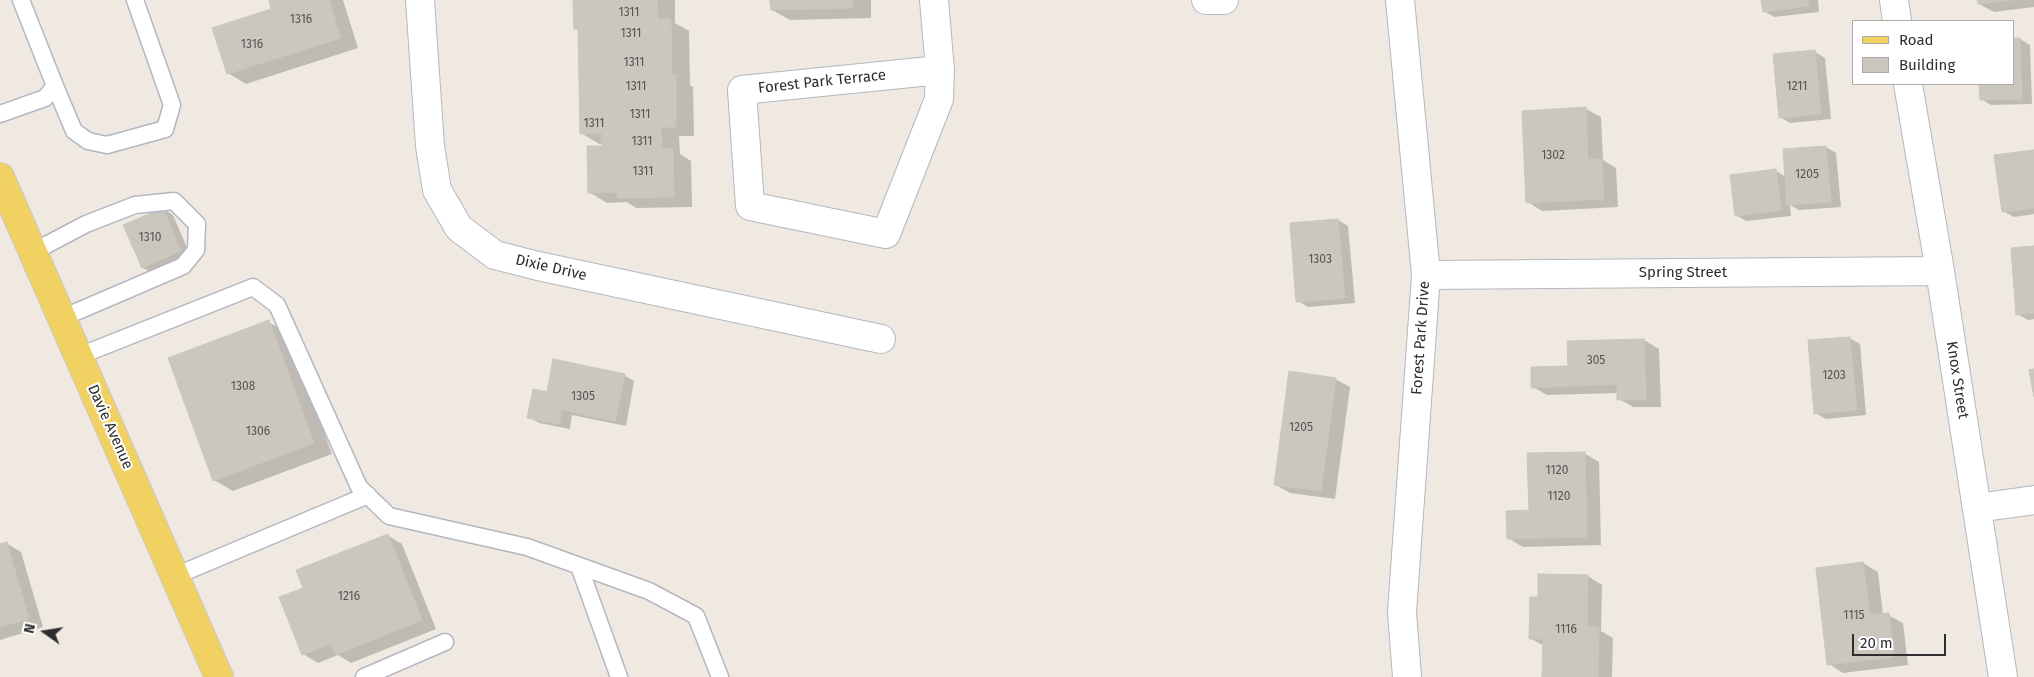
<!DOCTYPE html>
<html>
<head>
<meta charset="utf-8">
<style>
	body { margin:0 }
	#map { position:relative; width:2034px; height:677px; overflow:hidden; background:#efe9e1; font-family:"Fira Sans",sans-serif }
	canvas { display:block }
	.legend { position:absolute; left:1852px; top:20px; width:162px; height:65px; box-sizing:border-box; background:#fff; border:1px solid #ababab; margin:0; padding:6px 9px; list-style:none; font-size:15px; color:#2e2e2e }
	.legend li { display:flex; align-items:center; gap:10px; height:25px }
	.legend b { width:25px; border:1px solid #ababab }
	.north { position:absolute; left:20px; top:607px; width:50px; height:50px; -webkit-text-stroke:4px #fff; paint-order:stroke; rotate:283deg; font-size:14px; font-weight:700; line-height:20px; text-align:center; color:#2e2e2e }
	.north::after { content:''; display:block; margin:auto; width:18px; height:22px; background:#2e2e2e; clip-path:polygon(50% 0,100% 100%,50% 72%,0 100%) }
	.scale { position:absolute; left:1852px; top:634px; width:94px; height:22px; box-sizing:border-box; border:2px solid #2e2e2e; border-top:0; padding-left:6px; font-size:15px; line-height:18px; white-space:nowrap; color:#2e2e2e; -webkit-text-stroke:4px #fff; paint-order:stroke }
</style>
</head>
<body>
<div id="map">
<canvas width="2034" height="677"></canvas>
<ul class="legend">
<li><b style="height:6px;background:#f2d163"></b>Road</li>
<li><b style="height:14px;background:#cbc7bf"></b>Building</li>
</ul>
<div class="north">N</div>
<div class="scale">20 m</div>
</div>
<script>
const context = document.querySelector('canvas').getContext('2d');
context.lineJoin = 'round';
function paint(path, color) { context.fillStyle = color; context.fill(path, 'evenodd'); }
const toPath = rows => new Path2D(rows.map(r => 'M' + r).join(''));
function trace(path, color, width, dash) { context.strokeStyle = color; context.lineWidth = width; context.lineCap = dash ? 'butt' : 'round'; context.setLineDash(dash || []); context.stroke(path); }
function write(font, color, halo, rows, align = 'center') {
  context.font = font + ' "Fira Sans",sans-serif'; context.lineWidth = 4; context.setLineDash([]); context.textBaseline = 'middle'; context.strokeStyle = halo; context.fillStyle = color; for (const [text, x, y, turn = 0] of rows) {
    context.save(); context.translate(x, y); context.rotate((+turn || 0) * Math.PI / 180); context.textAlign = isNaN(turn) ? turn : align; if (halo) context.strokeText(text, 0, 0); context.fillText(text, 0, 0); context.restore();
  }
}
paint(toPath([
	[270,0,343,0,358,48,246,84,228,73,273,10],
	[574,0,675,0,675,23,689,31,690,85,693,87,694,136,679,136,680,154,691,161,692,207,636,208,627,202,607,203,589,192,603,143,599,144,581,133,579,31,575,28],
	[772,0,871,0,871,18,790,20,772,10],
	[1762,0,1818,0,1819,12,1774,17,1764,11],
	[1978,0,2034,0,2034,7,1994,12,1979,4],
	[2020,39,2030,45,2032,104,1991,105,1981,99,1980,84,2013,84,2013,40],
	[1815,52,1825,58,1831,119,1790,123,1780,117],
	[1586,109,1601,117,1603,160,1616,168,1618,207,1542,211,1528,202],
	[1826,147,1836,153,1841,207,1799,210,1790,205,1791,216,1746,221,1736,215,1776,171,1786,177],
	[2034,151,2034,214,2014,217,2003,211],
	[163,209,173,215,191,257,153,273,143,268],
	[1338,220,1348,226,1355,303,1308,307,1298,301,1292,224],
	[2034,248,2034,319,2028,320,2017,314],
	[268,322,287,332,332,454,233,491,214,480],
	[1849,338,1860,344,1866,415,1826,419,1815,413],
	[1644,340,1659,349,1661,407,1633,407,1619,399,1618,393,1547,395,1533,387,1569,367],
	[624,375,634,381,626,426,572,415,570,429,539,423,529,417,548,394],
	[1335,379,1350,387,1335,499,1290,493,1276,485],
	[1584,453,1599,462,1601,545,1523,547,1508,538,1530,511],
	[387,535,402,544,436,629,351,663,338,655,318,663,303,654,304,589],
	[6,543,21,552,43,627,0,640,0,545],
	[1863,563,1878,572,1883,615,1888,615,1903,623,1908,665,1843,673,1829,664],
	[1588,576,1602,585,1601,631,1613,638,1612,677,1544,677,1544,646,1530,638,1539,598]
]), '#0003');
const building = toPath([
	[269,0,329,0,341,38,227,74,212,28,271,9,269,0],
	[573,0,657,0,658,19,671,19,672,75,676,75,676,127,661,127,662,149,673,149,674,197,617,198,617,192,588,193,587,146,602,146,602,133,580,134,578,29,574,29,573,0],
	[770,0,853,0,853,8,771,10,770,0],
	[1761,0,1808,0,1809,6,1763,12,1761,0],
	[1977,0,2013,0,1978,4,1977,0],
	[2013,38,2020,38,2022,99,1980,100,1979,84,2013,84,2013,38],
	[1815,50,1821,114,1779,118,1773,54,1815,50],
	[1586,107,1588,159,1602,159,1604,199,1526,203,1522,111,1586,107],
	[1826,146,1831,202,1787,205,1783,149,1826,146],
	[2034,150,2034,208,2002,212,1994,155,2034,150],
	[1776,169,1781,210,1735,216,1730,175,1776,169],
	[163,208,181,251,142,268,123,225,163,208],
	[1338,219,1345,298,1296,302,1290,223,1338,219],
	[2034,246,2034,313,2016,315,2011,248,2034,246],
	[269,320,314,443,213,481,168,358,269,320],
	[1850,337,1857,410,1814,414,1808,340,1850,337],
	[1644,339,1646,399,1617,400,1617,384,1531,388,1531,367,1568,366,1567,341,1644,339],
	[553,359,625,374,615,421,562,410,559,424,527,418,533,389,547,392,553,359],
	[2034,369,2034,397,2029,370,2034,369],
	[1289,371,1336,378,1321,491,1274,485,1289,371],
	[1585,452,1587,537,1507,539,1506,511,1529,510,1527,453,1585,452],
	[388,534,422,620,336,655,331,644,302,655,279,597,303,588,296,570,388,534],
	[7,542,29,619,0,627,0,544,7,542],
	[1863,562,1870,615,1889,613,1894,657,1827,665,1816,568,1863,562],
	[1538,574,1588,575,1587,627,1599,628,1598,677,1542,677,1543,639,1529,639,1530,597,1538,597,1538,574]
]);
paint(building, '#cbc7bf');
trace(building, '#cbc5ba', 1);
const lane = toPath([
	[55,86,74,131,88,141,107,145,165,129,172,105,135,0],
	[0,114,45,98,55,86,21,0],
	[33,252,86,224,135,205,174,201,197,224,196,250,183,266,62,318],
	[79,356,253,287,277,305,359,487,389,516,527,547,649,591,696,616,720,677],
	[579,566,619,677],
	[175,576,368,495],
	[364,677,445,642]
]);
const street = toPath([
	[420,0,430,146,437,190,459,228,495,255,538,266,881,339],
	[934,0,940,70,939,99,886,234,750,206,742,90,940,70],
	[1206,0,1224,0],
	[1400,0,1426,275,1402,612,1407,677],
	[1894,0,1897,21],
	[1908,84,1940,271,2003,677],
	[1426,275,1940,271],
	[1977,508,2034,500]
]);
const primary = toPath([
	[0,177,219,677]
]);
trace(lane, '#b4b7c1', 19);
trace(street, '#b4b7c1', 30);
trace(primary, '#c9c9c9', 30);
trace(lane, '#fff', 16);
trace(street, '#fff', 28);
trace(primary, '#f2d163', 28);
write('12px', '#555452', null, [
	["1311",629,13],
	["1316",301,20],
	["1311",631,34],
	["1316",252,45],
	["1311",634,63],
	["1311",636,87],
	["1211",1797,87],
	["1311",640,115],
	["1311",594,124],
	["1311",642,142],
	["1302",1553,156],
	["1311",643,172],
	["1205",1807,175],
	["1310",150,238],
	["1303",1320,260],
	["305",1596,361],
	["1203",1834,376],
	["1308",243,387],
	["1305",583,397],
	["1205",1301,428],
	["1306",258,432],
	["1120",1557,471],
	["1120",1559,497],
	["1216",349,597],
	["1115",1854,616],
	["1116",1566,630]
]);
write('15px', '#2e2e2e', '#fff', [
	["Forest Park Terrace",822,82,-6],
	["Dixie Drive",551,268,13],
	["Spring Street",1683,273],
	["Forest Park Drive",1421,338,-86],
	["Knox Street",1957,380,81],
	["Davie Avenue",110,427,66]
]);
</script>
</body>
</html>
